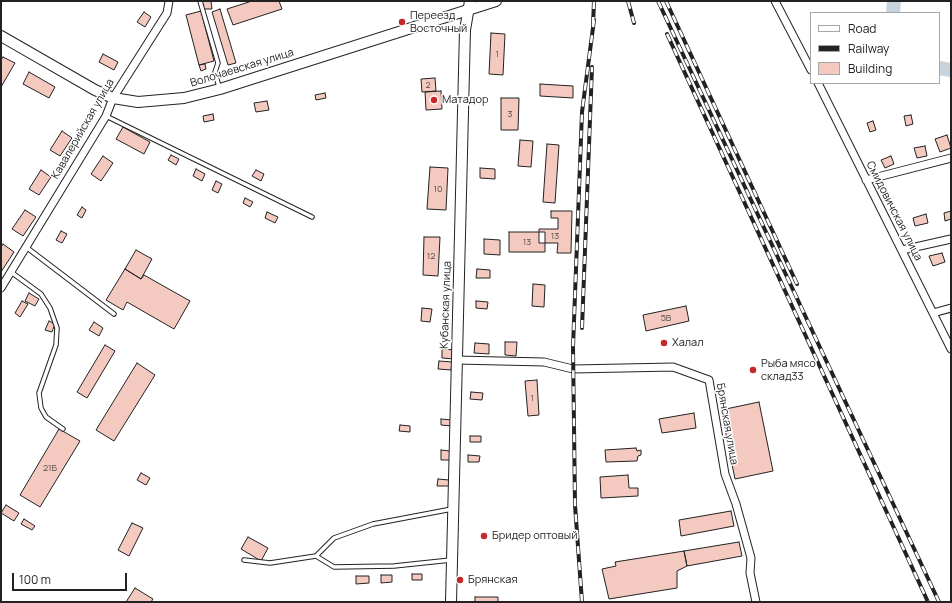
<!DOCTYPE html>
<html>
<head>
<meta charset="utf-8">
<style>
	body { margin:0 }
	#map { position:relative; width:952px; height:603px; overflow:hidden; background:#fff; font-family:Manrope,sans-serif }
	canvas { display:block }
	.frame { position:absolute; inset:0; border:2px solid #222; pointer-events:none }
	.legend { position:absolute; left:810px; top:12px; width:130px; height:72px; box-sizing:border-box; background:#fff; border:1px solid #a7a7a7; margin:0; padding:5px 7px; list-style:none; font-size:12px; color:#222 }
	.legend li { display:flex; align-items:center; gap:8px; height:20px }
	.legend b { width:20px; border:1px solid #a7a7a7 }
	.scale { position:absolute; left:12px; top:573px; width:115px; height:18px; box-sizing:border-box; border:2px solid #222; border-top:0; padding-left:5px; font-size:12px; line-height:14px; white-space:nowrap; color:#222; -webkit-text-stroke:3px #fff; paint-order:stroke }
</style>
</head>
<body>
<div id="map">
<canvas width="952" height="603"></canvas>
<div class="frame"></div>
<ul class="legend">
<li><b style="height:5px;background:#fff"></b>Road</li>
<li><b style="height:5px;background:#222"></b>Railway</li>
<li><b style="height:11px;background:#f3c9c0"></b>Building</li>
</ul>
<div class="scale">100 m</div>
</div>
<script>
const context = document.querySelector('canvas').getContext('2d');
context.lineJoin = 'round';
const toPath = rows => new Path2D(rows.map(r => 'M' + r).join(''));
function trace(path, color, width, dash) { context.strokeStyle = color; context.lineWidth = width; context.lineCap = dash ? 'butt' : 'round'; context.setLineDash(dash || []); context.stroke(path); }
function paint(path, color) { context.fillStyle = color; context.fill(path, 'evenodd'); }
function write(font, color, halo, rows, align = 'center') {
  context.font = font + ' Manrope,sans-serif'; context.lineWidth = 3; context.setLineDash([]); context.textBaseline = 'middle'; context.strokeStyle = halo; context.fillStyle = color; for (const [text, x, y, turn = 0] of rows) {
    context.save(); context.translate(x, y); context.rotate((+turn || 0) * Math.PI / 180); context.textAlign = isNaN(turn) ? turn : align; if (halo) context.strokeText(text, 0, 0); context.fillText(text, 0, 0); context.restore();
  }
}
trace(toPath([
	[893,13,894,1],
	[939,68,951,70]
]), '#c7d3dd', 14);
const building = toPath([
	[202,1,211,1,212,9,203,9,202,1],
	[252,1,279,1,282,9,233,25,227,9,252,1],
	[220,9,236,63,228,65,212,12,220,9],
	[201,11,214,61,199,65,186,15,201,11],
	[144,12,151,17,145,27,137,22,144,12],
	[491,33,505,34,503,75,489,74,491,33],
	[103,54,118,62,114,70,99,62,103,54],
	[3,57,15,63,1,87,1,60,3,57],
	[205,64,206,69,201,71,199,65,205,64],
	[29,72,55,87,49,98,23,84,29,72],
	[435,78,436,91,422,92,421,79,435,78],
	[540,84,573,86,573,98,540,96,540,84],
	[441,91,442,109,426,110,425,92,441,91],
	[325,93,326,98,316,100,315,95,325,93],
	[501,98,519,98,518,130,501,130,501,98],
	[267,101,269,110,256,112,254,103,267,101],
	[213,114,214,120,204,122,203,116,213,114],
	[911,115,913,124,906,126,904,116,911,115],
	[873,121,876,130,870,132,867,123,873,121],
	[123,127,150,142,144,154,116,139,123,127],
	[62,131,72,138,60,156,50,150,62,131],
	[947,135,951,148,940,152,935,139,947,135],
	[520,140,533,141,531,167,518,166,520,140],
	[547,144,559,145,555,203,543,202,547,144],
	[925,146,927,156,917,158,914,148,925,146],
	[171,155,179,159,176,165,168,160,171,155],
	[103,156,113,163,101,181,91,174,103,156],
	[891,156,894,164,885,168,881,160,891,156],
	[430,167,448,168,446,210,427,209,430,167],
	[480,168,495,169,495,179,480,178,480,168],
	[196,169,205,174,202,181,193,176,196,169],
	[41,170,51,177,39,195,29,189,41,170],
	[256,170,264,174,261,181,252,176,256,170],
	[216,181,222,184,218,193,212,190,216,181],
	[245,198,253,202,250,207,243,203,245,198],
	[82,207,86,210,82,218,77,215,82,207],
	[25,210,36,217,23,236,12,229,25,210],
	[551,211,572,211,571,253,557,253,558,243,539,243,539,229,558,229,558,218,551,218,551,211],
	[951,211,951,219,945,221,944,213,951,211],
	[267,212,278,217,275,223,265,218,267,212],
	[926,214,928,223,915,226,913,218,926,214],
	[61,231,67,234,62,243,56,240,61,231],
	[509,232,545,232,545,252,509,252,509,232],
	[424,237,440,237,438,276,423,275,424,237],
	[484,239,500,240,500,255,484,254,484,239],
	[3,244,14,252,1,272,1,247,3,244],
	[136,250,152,259,141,279,125,269,136,250],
	[942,253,945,262,933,266,929,256,942,253],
	[125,269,141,279,144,275,190,301,174,329,127,302,123,310,106,300,125,269],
	[477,269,490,270,490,278,476,278,477,269],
	[533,284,545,285,544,307,532,306,533,284],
	[29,293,39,299,35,306,25,301,29,293],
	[22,301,28,304,20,317,15,313,22,301],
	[476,301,488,302,487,309,476,308,476,301],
	[686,306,689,321,646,331,643,315,686,306],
	[422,308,432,309,430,322,421,321,422,308],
	[49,321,55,324,52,332,45,330,49,321],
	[94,322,103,328,99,336,89,330,94,322],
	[505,342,517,342,516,356,505,355,505,342],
	[475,343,489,344,489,354,474,353,475,343],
	[105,345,115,351,87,398,77,392,105,345],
	[442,349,456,350,455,359,442,358,442,349],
	[439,361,452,362,451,370,438,369,439,361],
	[137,363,155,375,114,441,96,430,137,363],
	[537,380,539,415,528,416,525,381,537,380],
	[471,392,483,393,482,400,470,399,471,392],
	[759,402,773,471,735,479,721,410,759,402],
	[694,413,696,428,662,433,659,419,694,413],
	[441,419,452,420,452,426,441,425,441,419],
	[400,425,410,426,410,432,399,431,400,425],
	[59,429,80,441,40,507,20,495,59,429],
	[470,436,481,436,481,442,470,442,470,436],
	[636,448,637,451,641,450,641,455,638,456,637,461,606,462,605,450,636,448],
	[441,450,450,451,450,460,441,460,441,450],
	[468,455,480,456,479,462,468,462,468,455],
	[141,473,150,478,146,485,137,480,141,473],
	[628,475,629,488,638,488,638,496,601,498,600,477,628,475],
	[438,479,449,480,449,486,437,486,438,479],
	[6,505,19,513,14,521,1,513,6,505],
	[731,511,734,526,681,536,679,520,731,511],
	[24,519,35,526,32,530,21,524,24,519],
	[132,523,143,528,129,556,118,550,132,523],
	[248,537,268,548,261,561,241,549,248,537],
	[739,542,742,556,687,566,684,551,739,542],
	[684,551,687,566,677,571,677,588,609,599,602,569,616,566,615,562,684,551],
	[412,574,422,574,422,580,412,580,412,574],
	[381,575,392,575,392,582,381,583,381,575],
	[356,576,369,576,369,583,356,584,356,576],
	[135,588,153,599,151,602,126,602,135,588],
	[475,597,498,597,498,602,475,602,475,597]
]);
paint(building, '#f3c9c0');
trace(building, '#222', 1);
const service = toPath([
	[200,1,218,63,215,72,219,87],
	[106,116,312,217],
	[26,247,114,314],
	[11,272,41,294,50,308,57,328,56,345,39,393,41,408,46,417,63,429],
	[316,556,334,567,394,566,451,560],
	[244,560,270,563,316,556,334,538,373,524,452,509]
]);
const minor = toPath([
	[775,1,811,70],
	[818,83,951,349],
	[866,180,951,158],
	[902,250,951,239],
	[1,288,106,116,113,98,167,13,169,1],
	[933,313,951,308],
	[456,360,544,362,573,369,673,367,709,380,725,474,736,504,751,558,750,573,756,602]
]);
const secondary = toPath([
	[1,36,95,90,113,98,138,102,184,98,220,89,496,1],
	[451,602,465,30,470,1]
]);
trace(service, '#222', 5.5);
trace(minor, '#222', 9);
trace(secondary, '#222', 12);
trace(service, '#fff', 3.5);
trace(minor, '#fff', 7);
trace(secondary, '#fff', 10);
const rail = toPath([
	[628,1,634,23],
	[658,1,939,602],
	[666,1,797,284],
	[593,25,594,1],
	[667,34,928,602],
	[582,328,592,67],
	[582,602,575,505,573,347,582,112,594,20]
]);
trace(rail, '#222', 4);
trace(rail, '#fff', 2.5, [8]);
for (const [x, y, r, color] of [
	[402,22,4,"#c62828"],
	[434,100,4,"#c62828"],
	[664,343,4,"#c62828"],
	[753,370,4,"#c62828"],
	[484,536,4,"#c62828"],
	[460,580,4,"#c62828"]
]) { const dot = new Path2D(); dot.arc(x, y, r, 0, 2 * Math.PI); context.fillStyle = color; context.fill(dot); trace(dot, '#fff', 1.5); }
write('9px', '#564c4a', null, [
	["1",497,54],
	["2",428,85],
	["3",510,114],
	["10",438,189],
	["13",555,236],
	["13",527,242],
	["12",431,256],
	["5В",666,318],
	["1",532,398],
	["21Б",50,468]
]);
write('11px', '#222', '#fff', [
	["Переезд",410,16],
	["Восточный",410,29],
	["Матадор",442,100],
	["Халал",672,343],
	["Рыба мясо",761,364],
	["склад33",761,377],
	["Бридер оптовый",492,536],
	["Брянская",468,580]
], 'left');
write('11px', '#222', '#fff', [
	["Волочаевская улица",242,68,-17],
	["Кавалерийская улица",83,129,-60],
	["Смидовичская улица",894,211,63],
	["Кубанская улица",446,305,-88],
	["Брянская улица",727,424,80]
]);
</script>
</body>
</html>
